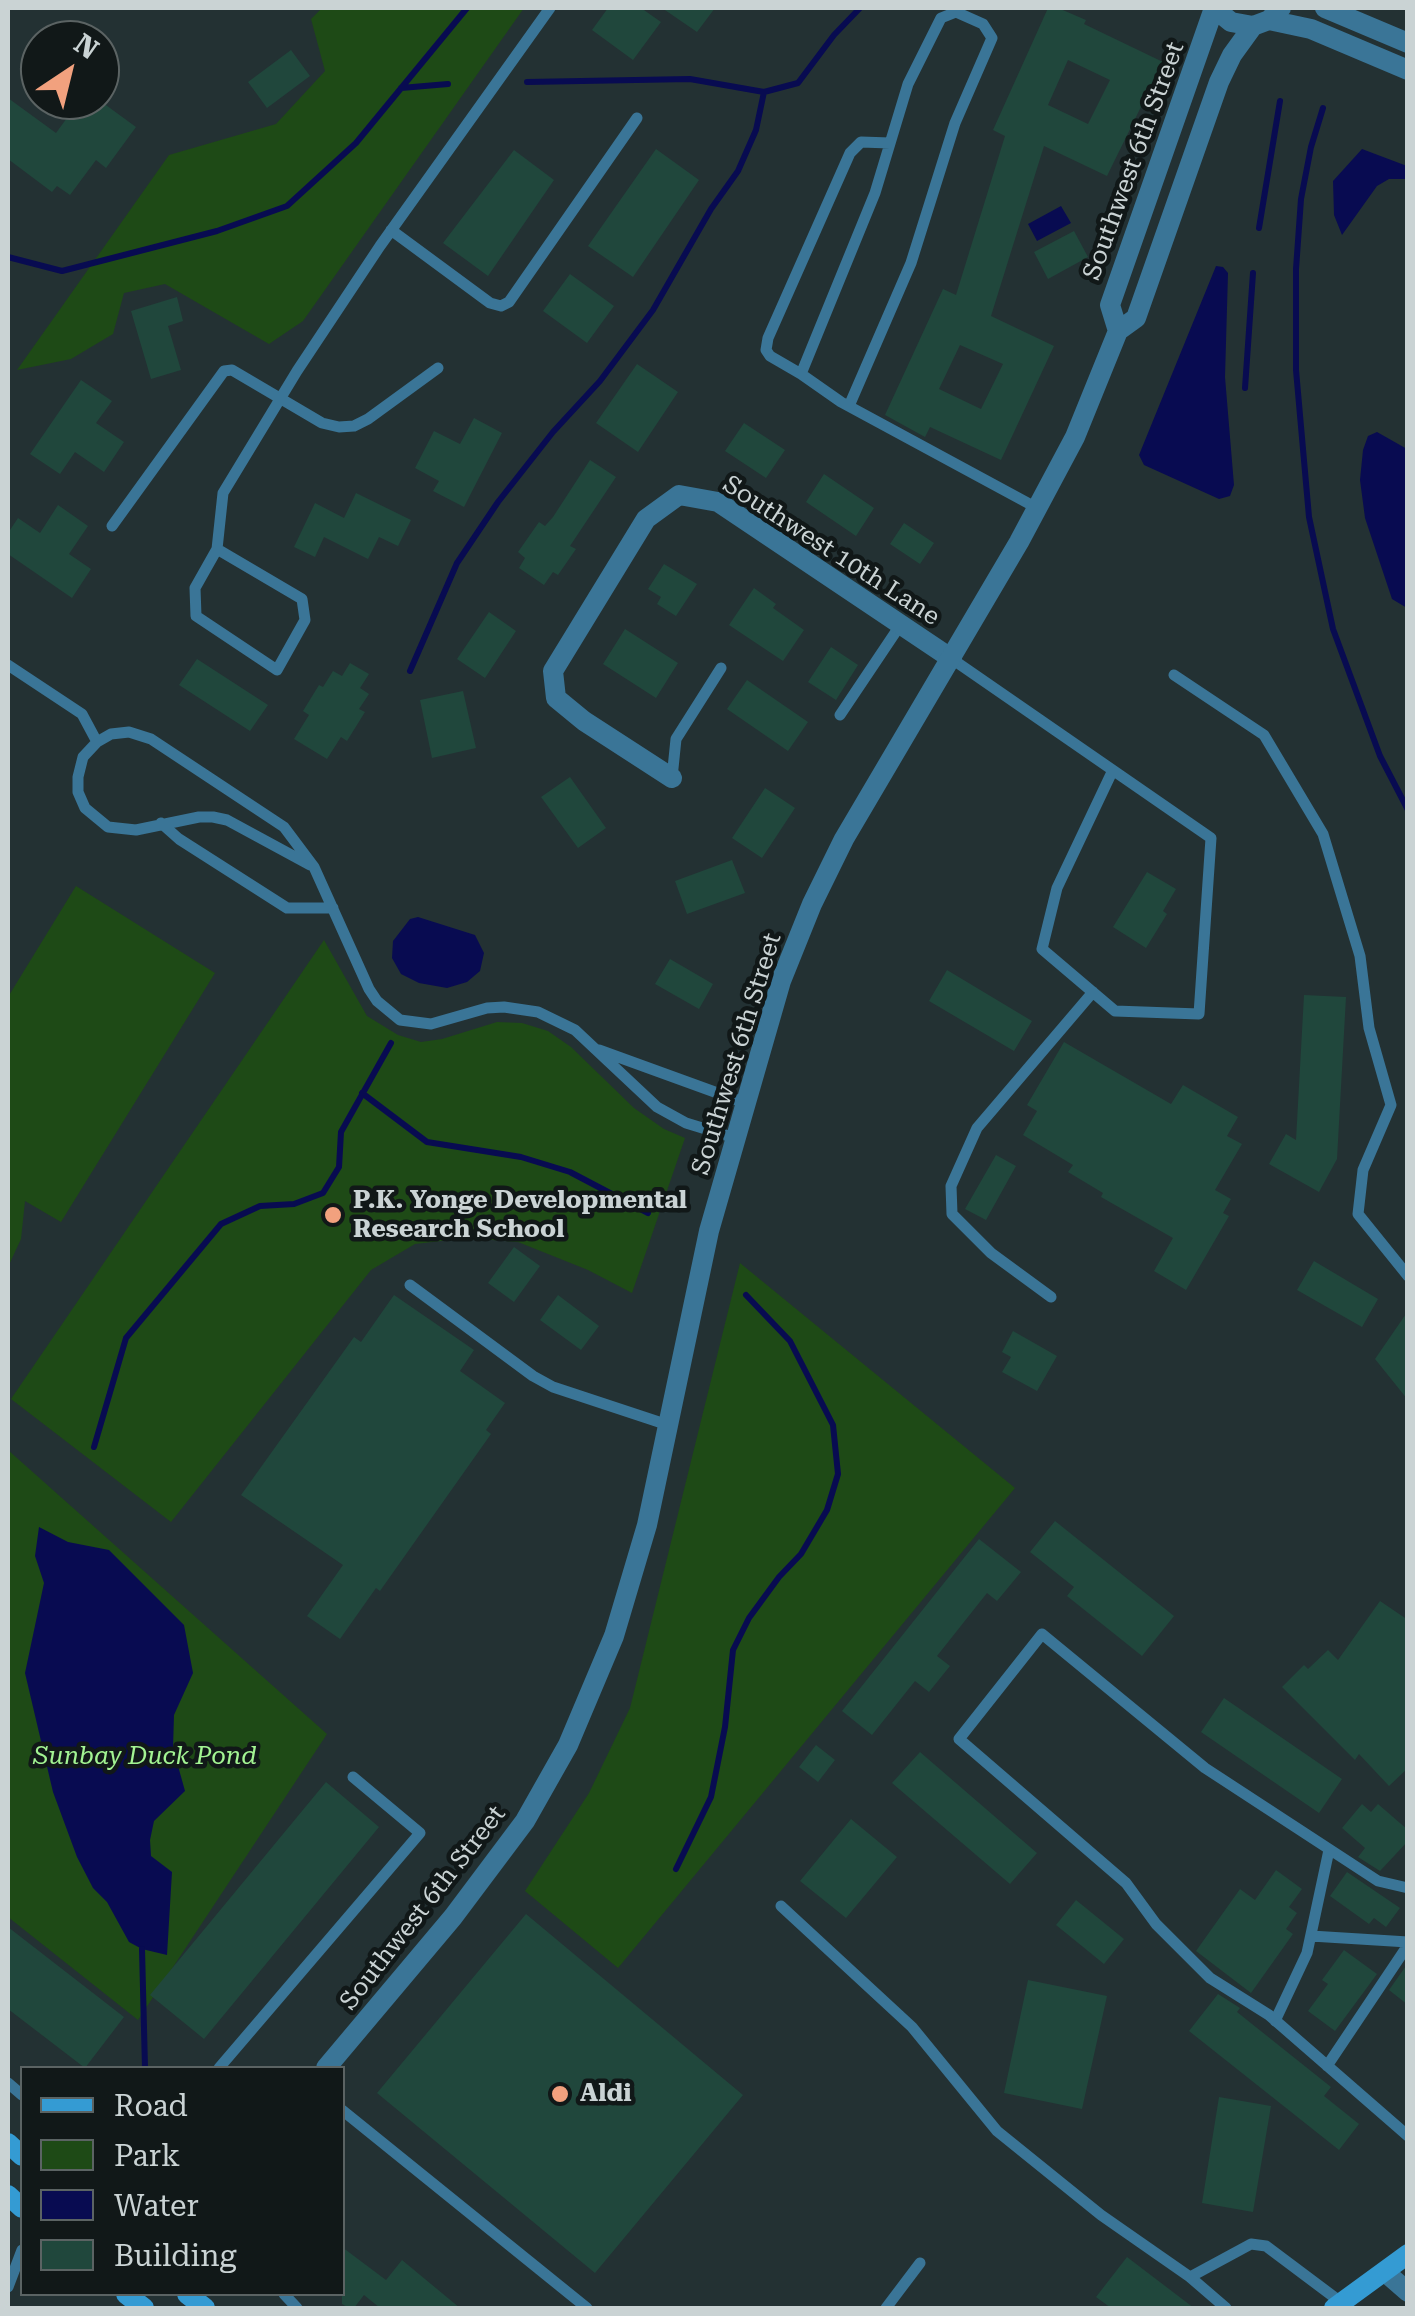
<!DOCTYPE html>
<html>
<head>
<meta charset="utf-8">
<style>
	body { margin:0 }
	#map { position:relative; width:1415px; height:2316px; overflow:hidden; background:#233133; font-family:"Roboto Serif",serif }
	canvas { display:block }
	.frame { position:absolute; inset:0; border:10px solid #cad3d4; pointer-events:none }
	.legend { position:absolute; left:20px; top:2066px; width:325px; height:230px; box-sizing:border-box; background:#111818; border:2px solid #5b6363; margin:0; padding:12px 18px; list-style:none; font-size:30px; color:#cad3d4 }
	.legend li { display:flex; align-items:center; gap:20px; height:50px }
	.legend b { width:50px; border:2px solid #5b6363 }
	.north { position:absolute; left:20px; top:20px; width:100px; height:100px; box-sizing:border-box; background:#111818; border:2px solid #5b6363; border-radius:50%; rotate:35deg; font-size:28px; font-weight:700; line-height:40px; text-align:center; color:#cad3d4 }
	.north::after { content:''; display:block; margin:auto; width:35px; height:45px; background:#f2a17e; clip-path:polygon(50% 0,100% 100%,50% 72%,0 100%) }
</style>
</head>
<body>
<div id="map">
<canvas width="1415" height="2316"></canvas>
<div class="frame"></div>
<ul class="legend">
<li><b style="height:12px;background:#349bd3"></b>Road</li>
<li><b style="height:28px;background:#1e4a16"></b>Park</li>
<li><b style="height:28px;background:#080b51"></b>Water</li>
<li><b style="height:28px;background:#20473c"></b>Building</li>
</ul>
<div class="north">N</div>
</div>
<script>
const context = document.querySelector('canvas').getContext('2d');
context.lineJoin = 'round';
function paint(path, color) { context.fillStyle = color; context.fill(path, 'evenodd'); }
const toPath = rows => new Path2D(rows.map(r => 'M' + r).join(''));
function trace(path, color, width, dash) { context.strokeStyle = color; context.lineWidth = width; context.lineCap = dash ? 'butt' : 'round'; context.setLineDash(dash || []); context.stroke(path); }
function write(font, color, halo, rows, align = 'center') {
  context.font = font + ' "Roboto Serif",serif'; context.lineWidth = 9; context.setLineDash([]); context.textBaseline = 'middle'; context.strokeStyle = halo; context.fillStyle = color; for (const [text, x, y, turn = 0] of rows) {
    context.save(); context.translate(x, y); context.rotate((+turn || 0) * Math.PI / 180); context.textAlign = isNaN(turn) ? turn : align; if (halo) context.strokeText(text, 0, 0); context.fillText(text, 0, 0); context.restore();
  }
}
paint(toPath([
	[322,8,524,8,303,321,269,344,165,284,124,293,113,334,71,359,17,370,169,155,276,124,325,71,311,19],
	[76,886,215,973,61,1222,25,1201,21,1239,8,1267,8,997],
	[324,940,367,1016,398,1035,421,1042,442,1039,497,1022,522,1023,548,1031,571,1047,634,1108,664,1129,685,1138,632,1293,588,1270,518,1242,467,1238,415,1244,371,1270,171,1522,11,1399],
	[740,1263,1015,1488,618,1968,525,1891,589,1793,630,1708],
	[8,1450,327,1734,138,2020,8,1917]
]), '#1e4a16');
paint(toPath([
	[1362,149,1407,166,1407,179,1389,179,1377,186,1342,235,1334,215,1333,181],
	[1061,206,1071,223,1037,241,1028,224],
	[1216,266,1223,267,1228,273,1225,377,1234,485,1230,496,1219,499,1144,465,1139,455],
	[1377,432,1407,449,1407,608,1392,599,1365,518,1360,480,1363,450,1368,436],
	[418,917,475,935,484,953,480,971,467,982,447,988,419,983,401,974,392,958,393,941,410,919],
	[39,1527,68,1542,109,1550,184,1625,193,1673,174,1715,173,1748,185,1791,154,1821,150,1840,151,1856,172,1872,167,1955,142,1949,129,1942,107,1902,93,1888,77,1857,53,1792,25,1673,44,1583,35,1556]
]), '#080b51');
trace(toPath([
	[527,82,690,79,764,92,798,83,834,35,860,8],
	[401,88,448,84],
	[1323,108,1311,147,1301,199,1296,269,1296,370,1309,517,1333,629,1380,756,1408,810],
	[1259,228,1280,101],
	[8,257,62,271,217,231,287,206,356,143,467,8],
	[1245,388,1253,273],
	[410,671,457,563,498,502,553,432,600,381,653,310,711,209,738,171,756,130,764,92],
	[362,1093,427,1142,521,1157,570,1172,648,1213],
	[94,1447,126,1338,221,1224,260,1206,294,1204,323,1193,339,1167,341,1132,391,1043],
	[676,1869,711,1797,725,1727,733,1650,749,1618,779,1577,801,1554,827,1510,838,1474,833,1425,790,1341,746,1295],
	[142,1949,145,2068]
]), '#080b51', 6);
paint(toPath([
	[608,8,641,8,661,22,633,60,592,30],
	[662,8,715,8,697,32],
	[1048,8,1058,8,1086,20,1084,24,1163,62,1107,176,1044,146,991,316,1054,346,1001,460,930,427,925,437,885,415,943,289,956,295,1005,136,993,130],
	[1068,60,1110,80,1088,124,1048,105],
	[960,345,1003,364,981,409,939,389],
	[291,50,310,76,267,108,248,82],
	[8,98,56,133,80,100,99,100,136,127,106,168,96,160,70,195,57,186,52,192,8,159],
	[656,149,699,180,633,277,588,246],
	[514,150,554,180,488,276,443,243],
	[1074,231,1088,257,1048,279,1034,252],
	[570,274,614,306,587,343,543,311],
	[177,297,183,321,168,326,181,370,151,379,131,311],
	[637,364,678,392,638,452,596,423],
	[81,380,112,401,96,423,124,442,104,472,75,452,60,474,30,454],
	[474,418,502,433,464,507,433,491,439,481,415,468,434,431,460,444],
	[744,423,785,450,766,478,725,451],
	[590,460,616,477,570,546,576,549,558,575,553,572,544,585,519,568,525,558,518,552,539,522,545,526,553,517],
	[824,474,874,508,856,536,806,502],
	[356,493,411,520,398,546,379,537,368,559,324,537,315,557,294,547,315,503,344,518],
	[58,505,88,526,69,554,91,569,72,598,8,554,8,533,18,518,40,533],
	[904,523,934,543,920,564,890,544],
	[664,564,697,584,676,616,657,604,661,597,648,589],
	[754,588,776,604,773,608,804,630,783,661,729,625],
	[489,612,516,631,485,678,457,659],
	[625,629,678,663,656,698,603,664],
	[831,647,858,665,836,700,808,682],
	[197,659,268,705,250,731,179,685],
	[350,663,369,674,360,688,369,694,359,709,365,712,347,741,341,737,327,759,294,739,309,715,303,711,319,685,323,687,333,671,342,676],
	[747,680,808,722,788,751,727,709],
	[463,691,476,748,432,758,420,700],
	[570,777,606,828,578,848,541,797],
	[765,788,795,808,762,858,732,838],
	[732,860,745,893,687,914,675,881],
	[1147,872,1176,889,1163,911,1167,914,1146,948,1113,927],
	[670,959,713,984,699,1009,655,984],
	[947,970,1032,1021,1014,1051,929,1001],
	[1304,995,1346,997,1337,1159,1319,1192,1269,1164,1286,1134,1296,1140],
	[1064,1042,1171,1104,1183,1085,1238,1117,1227,1136,1242,1144,1215,1190,1231,1199,1223,1213,1229,1216,1186,1290,1154,1271,1173,1238,1101,1197,1103,1193,1068,1172,1073,1165,1023,1135,1037,1111,1027,1105],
	[996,1155,1016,1166,986,1220,965,1209],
	[514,1247,540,1266,514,1302,488,1283],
	[1314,1261,1378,1299,1362,1327,1297,1290],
	[394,1295,474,1350,460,1371,505,1403,486,1430,491,1434,380,1591,376,1588,340,1639,307,1616,343,1565,241,1495,354,1337,361,1342],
	[558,1295,599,1326,581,1350,540,1320],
	[1408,1311,1408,1400,1375,1359],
	[1013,1331,1057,1356,1037,1391,1002,1372,1011,1357,1002,1352],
	[1055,1521,1174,1616,1142,1656,1067,1596,1074,1587,1030,1552],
	[979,1539,1021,1572,997,1601,987,1593,937,1656,950,1666,929,1692,915,1681,872,1735,842,1711],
	[1380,1601,1408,1620,1408,1768,1389,1786,1359,1754,1355,1760,1282,1687,1304,1665,1308,1669,1328,1650,1338,1660],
	[1224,1698,1342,1779,1319,1813,1201,1732],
	[816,1745,835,1760,818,1782,799,1767],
	[920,1752,1037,1853,1010,1884,892,1783],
	[326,1782,379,1827,204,2039,150,1995],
	[1362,1804,1371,1812,1378,1804,1408,1830,1408,1841,1380,1871,1358,1857,1365,1848,1342,1828],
	[851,1819,897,1857,846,1918,800,1881],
	[1276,1870,1302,1889,1289,1907,1297,1913,1286,1929,1293,1934,1251,1993,1196,1951,1240,1889,1255,1900],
	[1347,1872,1400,1908,1386,1927,1374,1918,1369,1924,1330,1896],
	[1076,1900,1124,1939,1104,1964,1056,1925],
	[526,1914,743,2095,595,2273,377,2093],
	[8,1927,124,2017,85,2068,8,2009],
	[1344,1950,1377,1974,1335,2031,1308,2011,1328,1984,1322,1980],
	[1408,1963,1408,2005,1389,1990],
	[1028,1980,1107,1996,1082,2109,1004,2093],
	[1218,1994,1240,2008,1237,2012,1331,2087,1324,2096,1359,2124,1339,2150,1189,2031],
	[1219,2097,1271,2106,1253,2212,1202,2203],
	[342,2247,386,2280,402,2260,460,2308,380,2308,364,2295,354,2308,349,2308,342,2304],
	[1127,2257,1194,2308,1111,2308,1096,2297]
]), '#20473c');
trace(toPath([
	[391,230,490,303,501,306,509,302,637,118],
	[801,374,770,356,766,350,768,338,850,153,861,142,890,143],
	[849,406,911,263,955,123,992,38,983,24,956,12,941,18,908,84,875,193,801,374,841,402,1037,508],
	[112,526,224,371,232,370,322,423,339,427,354,426,368,419,438,368],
	[217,549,302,599,305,620,277,670,196,616,195,588,217,549,223,493,297,371,380,246,550,8],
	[952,659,1211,838,1199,1014,1115,1011,1042,949,1057,888,1112,772],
	[8,665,82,714,97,742,111,734,129,732,151,739,284,827,314,867,369,989,377,1001,400,1020,431,1024,487,1008,504,1007,538,1012,575,1030,657,1107,686,1123,735,1138],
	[1174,675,1264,735,1323,834,1360,956,1369,1028,1391,1105,1363,1170,1358,1214,1408,1276],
	[840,715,901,624],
	[97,742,83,757,78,777,78,792,85,808,108,827,136,830,199,817,213,817,227,820,310,865],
	[672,778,676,739,721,668],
	[161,823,179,839,287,908,333,908],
	[599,1050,745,1103],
	[410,1285,533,1376,553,1387,668,1425],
	[1051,1297,991,1253,952,1214,951,1186,977,1128,1093,992],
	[1408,1888,1378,1881,1205,1768,1042,1634,959,1739,1126,1883,1156,1924,1210,1978,1269,2015,1408,2136],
	[781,1906,912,2027,997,2131,1101,2215,1190,2277],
	[1311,1936,1408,1942],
	[1275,2021,1307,1953,1329,1850],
	[1327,2066,1408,1945],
	[219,2068,420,1833,353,1777],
	[8,2083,22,2095],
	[342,2110,587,2308],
	[8,2287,22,2250],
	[284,2294,297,2308],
	[886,2308,920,2263],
	[1226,2308,1190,2277,1251,2244,1266,2246,1342,2303]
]), '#3a7597', 11);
trace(toPath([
	[672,778,584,721,556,698,553,671,646,519,679,495,718,502,952,659],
	[1385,2272,1408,2292]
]), '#3a7597', 20);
trace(toPath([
	[1214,8,1231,22,1253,26,1269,20,1281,8],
	[1325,8,1408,43],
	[1269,20,1311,29,1408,70],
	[1118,331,1110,305,1214,8],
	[326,2068,453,1917,525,1821,568,1745,614,1636,647,1525,709,1231,781,981,812,904,844,839,1019,542,1075,437,1118,331,1136,318,1219,82,1232,55,1253,26]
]), '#3a7597', 20);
trace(toPath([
	[8,2143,22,2156],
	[8,2195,22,2208],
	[126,2294,144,2308],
	[187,2294,205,2308],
	[1334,2308,1408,2254]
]), '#349bd3', 20);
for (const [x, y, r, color] of [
	[333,1215,10,"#f2a17e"],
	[560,2094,10,"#f2a17e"]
]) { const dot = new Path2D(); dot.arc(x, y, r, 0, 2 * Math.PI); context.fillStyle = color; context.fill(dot); trace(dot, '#111818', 4); }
write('25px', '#cad3d4', '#111818', [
	["Southwest 6th Street",1134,161,-70],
	["Southwest 10th Lane",831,551,33],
	["Southwest 6th Street",737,1054,-73],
	["Southwest 6th Street",423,1908,-52]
]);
write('bold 25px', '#cad3d4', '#111818', [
	["P.K. Yonge Developmental",353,1201],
	["Research School",353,1230],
	["Aldi",580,2094]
], 'left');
write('italic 25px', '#a3f493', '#111818', [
	["Sunbay Duck Pond",145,1757]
]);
</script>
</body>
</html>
